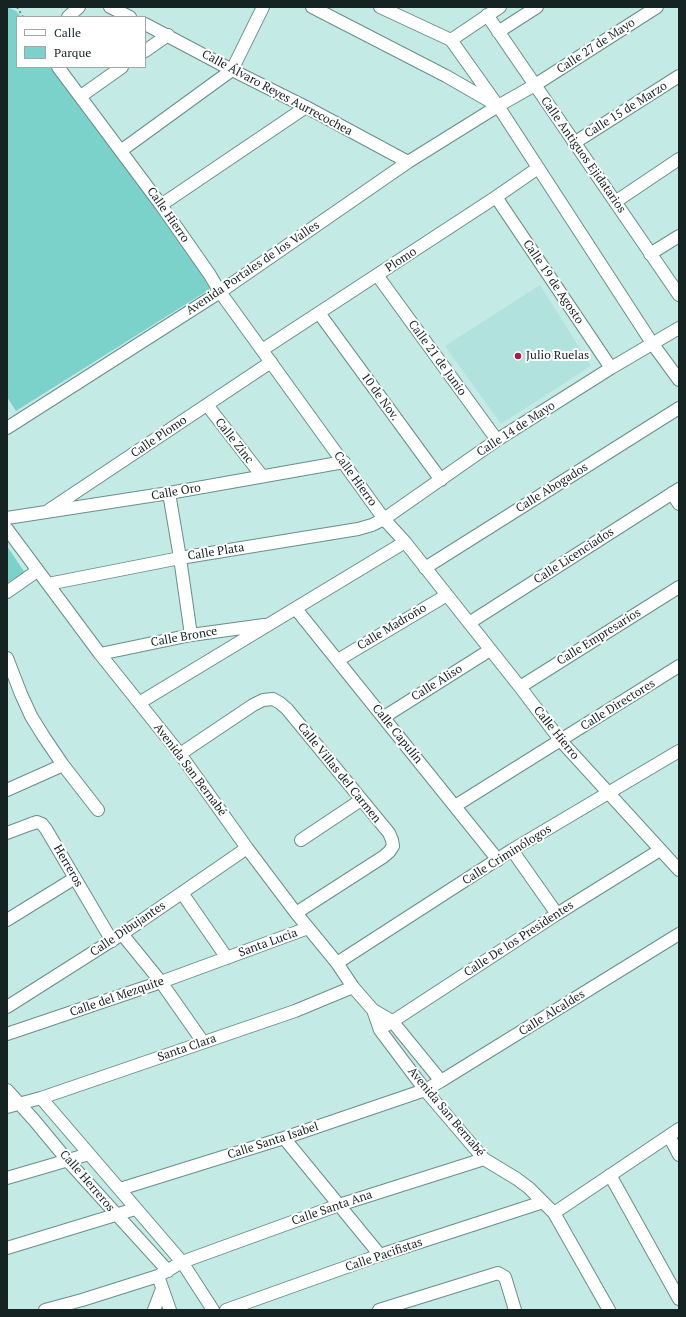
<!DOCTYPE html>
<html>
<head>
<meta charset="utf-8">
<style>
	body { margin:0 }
	#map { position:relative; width:686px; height:1317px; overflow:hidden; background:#c4eae6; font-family:"PT Serif",serif }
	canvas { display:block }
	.frame { position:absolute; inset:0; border:8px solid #152322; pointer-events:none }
	.legend { position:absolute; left:16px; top:16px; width:130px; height:52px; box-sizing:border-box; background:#fff; border:1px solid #a1a7a7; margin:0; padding:5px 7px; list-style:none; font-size:12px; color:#152322 }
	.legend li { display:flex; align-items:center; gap:8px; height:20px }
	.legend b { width:20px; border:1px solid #a1a7a7 }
</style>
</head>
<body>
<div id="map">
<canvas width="686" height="1317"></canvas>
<div class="frame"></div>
<ul class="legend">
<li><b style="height:5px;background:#fff"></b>Calle</li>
<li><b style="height:11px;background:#7bd2cb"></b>Parque</li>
</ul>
</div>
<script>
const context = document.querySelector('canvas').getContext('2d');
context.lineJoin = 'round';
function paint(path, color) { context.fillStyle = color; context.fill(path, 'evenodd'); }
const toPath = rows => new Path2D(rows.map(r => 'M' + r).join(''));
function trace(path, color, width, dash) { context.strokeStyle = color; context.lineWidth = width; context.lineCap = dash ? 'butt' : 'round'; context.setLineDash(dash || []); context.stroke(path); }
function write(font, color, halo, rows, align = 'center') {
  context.font = font + ' "PT Serif",serif'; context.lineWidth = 4; context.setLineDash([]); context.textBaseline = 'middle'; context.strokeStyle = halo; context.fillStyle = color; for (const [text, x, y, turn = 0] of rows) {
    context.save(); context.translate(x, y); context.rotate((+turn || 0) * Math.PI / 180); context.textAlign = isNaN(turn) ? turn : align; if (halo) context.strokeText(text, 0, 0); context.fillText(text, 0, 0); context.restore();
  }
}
paint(toPath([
	[540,285,591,366,501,424,445,346]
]), '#b1e2dd');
paint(toPath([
	[7,7,16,11,21,17,17,17,17,67,56,67,191,255,210,289,16,411,7,397],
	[7,546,25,573,7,583]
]), '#7bd2cb');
const minor = toPath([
	[110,7,130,17],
	[312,7,446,76,493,103],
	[380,7,451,40,498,106,652,343,679,380],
	[487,15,679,295],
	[68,17,79,7],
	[145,24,232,70,306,107,408,162],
	[498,32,537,7],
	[451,40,500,7],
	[145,51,168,35],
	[58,67,161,205,210,275,220,292,384,519,405,542,447,595,520,687,561,741,679,870],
	[81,96,122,67],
	[574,143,679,76],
	[122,150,232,70,263,7],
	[496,197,611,368],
	[615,202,679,159],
	[161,205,306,107],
	[650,254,679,236],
	[377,275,497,440],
	[319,313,441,480],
	[262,350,496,197,538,168],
	[207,405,262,476],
	[7,428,220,292,408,162,498,106,535,85,657,7],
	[169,493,180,558,191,635],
	[672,493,679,504],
	[49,510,271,362],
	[7,518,169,493,344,462],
	[7,529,100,654,180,754,247,848,296,913,337,963,353,987,373,1010,392,1021,441,1081],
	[425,568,679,408],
	[48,584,180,558,358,529,372,525,384,519,497,440,611,368,679,328],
	[7,592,37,571],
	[296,609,498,860],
	[469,623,679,489],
	[100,654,191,635,264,625],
	[7,658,21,694,31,716,44,737,63,765,98,810],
	[338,660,447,595],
	[520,687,679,587],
	[139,703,405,542],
	[384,717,490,650],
	[180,754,253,705,263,700,273,699,280,703,287,709,389,833,392,840,393,846,389,852,383,857,296,913],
	[7,790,63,765],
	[455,806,679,666],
	[7,833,31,824,37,822,42,824,46,829,112,941],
	[301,840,361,800],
	[512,850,557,914],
	[182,893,227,958],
	[7,920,75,878],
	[122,934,161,982,203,1042],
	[337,963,512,850,679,751],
	[7,1007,122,934,247,848],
	[373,1010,380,1030,425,1090,484,1159,517,1179,529,1188,554,1213,609,1310],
	[387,1025,557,914,660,850],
	[7,1034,161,982,308,928],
	[7,1090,34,1120,68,1161,168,1271],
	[41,1098,182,1262,213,1310],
	[7,1107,41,1098,295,1011,353,987],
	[669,1136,679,1155],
	[284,1138,380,1255],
	[610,1175,679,1299],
	[7,1178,89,1154],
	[120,1189,284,1138,425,1090,441,1081,679,934],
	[554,1213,679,1129],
	[7,1248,135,1209],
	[158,1276,170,1310],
	[45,1310,82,1300,158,1276,182,1262,339,1205,484,1159],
	[154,1310,162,1289],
	[226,1310,380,1255,543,1202],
	[379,1310,498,1273,505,1277,515,1310]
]);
trace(minor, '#6a8e8a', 14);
trace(toPath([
	[17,7,23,17]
]), '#6b8583', 2, [2, 3]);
trace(minor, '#fff', 12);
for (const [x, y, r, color] of [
	[518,356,4,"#ac194b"]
]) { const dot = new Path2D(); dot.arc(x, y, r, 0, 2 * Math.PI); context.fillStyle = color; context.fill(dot); trace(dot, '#fff', 1.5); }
write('12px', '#152322', '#fff', [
	["Calle 27 de Mayo",596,46,-33],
	["Calle Álvaro Reyes Aurrecochea",277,93,28],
	["Calle 15 de Marzo",626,110,-32],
	["Calle Antiguos Ejidatarios",583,155,55],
	["Calle Hierro",168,215,55],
	["Plomo",401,260,-33],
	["Avenida Portales de los Valles",253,268,-34],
	["Calle 19 de Agosto",553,282,56],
	["Calle 21 de Junio",437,358,54],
	["10 de Nov.",380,397,54],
	["Calle 14 de Mayo",516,429,-33],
	["Calle Plomo",159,437,-34],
	["Calle Zinc",234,441,52],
	["Calle Hierro",355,479,54],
	["Calle Abogados",552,488,-32],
	["Calle Oro",176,492,-10],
	["Calle Plata",216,552,-9],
	["Calle Licenciados",574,556,-33],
	["Calle Madroño",392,627,-31],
	["Calle Bronce",184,637,-10],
	["Calle Empresarios",599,637,-32],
	["Calle Aliso",437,683,-32],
	["Calle Directores",618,705,-32],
	["Calle Hierro",556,733,51],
	["Calle Capulín",397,734,51],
	["Avenida San Bernabé",190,770,53],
	["Calle Villas del Carmen",339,773,51],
	["Calle Criminólogos",507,855,-32],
	["Herreros",68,866,60],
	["Calle Dibujantes",128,929,-34],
	["Calle De los Presidentes",519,939,-33],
	["Santa Lucia",268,943,-20],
	["Calle del Mezquite",117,997,-19],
	["Calle Alcaldes",552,1013,-32],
	["Santa Clara",187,1048,-19],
	["Avenida San Bernabé",446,1112,50],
	["Calle Santa Isabel",273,1141,-18],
	["Calle Herreros",87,1181,49],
	["Calle Santa Ana",332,1208,-19],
	["Calle Pacifistas",384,1255,-19]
]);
write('12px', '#152322', '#fff', [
	["Julio Ruelas",526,356]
], 'left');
</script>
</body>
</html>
